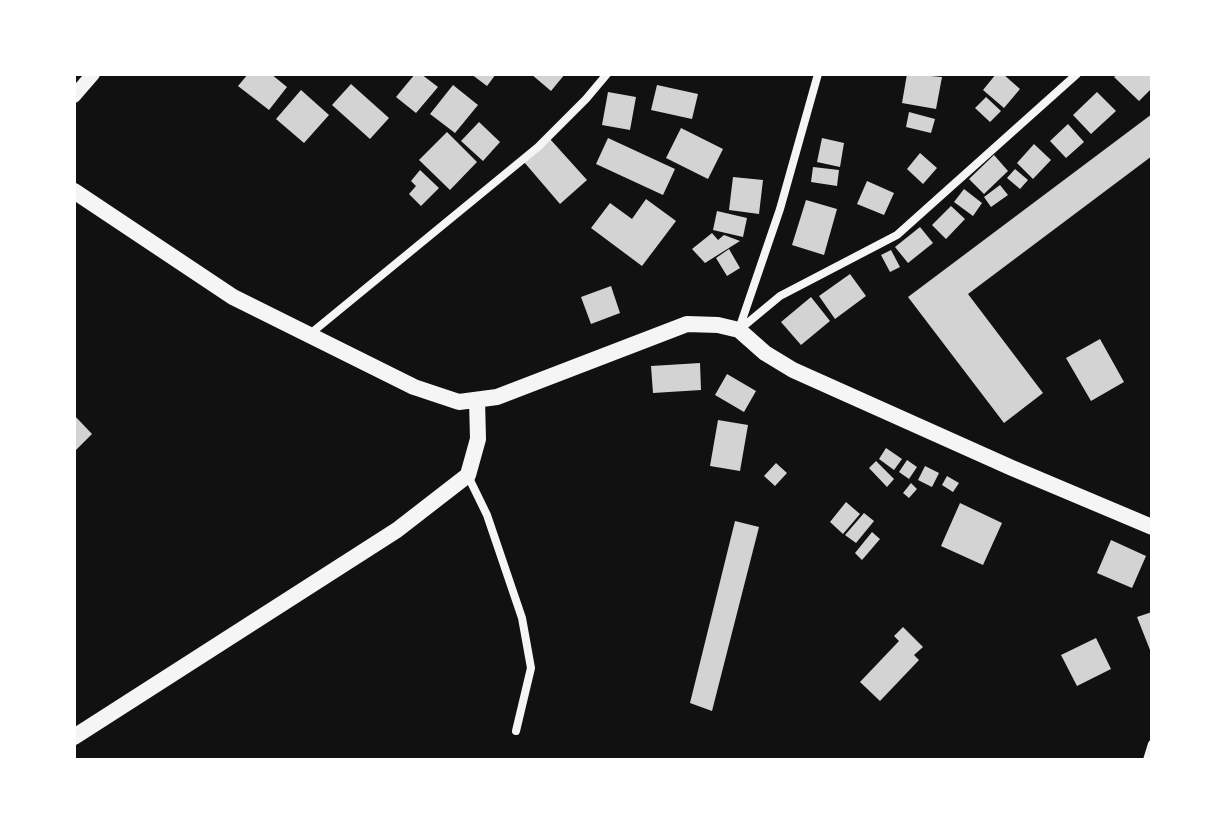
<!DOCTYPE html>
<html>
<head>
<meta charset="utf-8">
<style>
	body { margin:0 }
	#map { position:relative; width:1226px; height:834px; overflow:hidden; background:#111; font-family:"DejaVu Sans",sans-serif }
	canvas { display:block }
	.frame { position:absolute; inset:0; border:76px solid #fff; pointer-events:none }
</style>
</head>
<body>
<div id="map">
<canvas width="1226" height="834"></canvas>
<div class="frame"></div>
</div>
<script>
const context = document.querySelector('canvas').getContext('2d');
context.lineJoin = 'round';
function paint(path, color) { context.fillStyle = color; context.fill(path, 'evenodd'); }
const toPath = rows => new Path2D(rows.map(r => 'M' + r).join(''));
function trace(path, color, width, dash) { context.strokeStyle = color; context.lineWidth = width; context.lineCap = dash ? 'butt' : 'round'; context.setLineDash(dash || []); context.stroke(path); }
paint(toPath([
	[248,74,271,74,287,87,269,110,238,86],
	[415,74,421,74,438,87,416,113,396,97],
	[471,74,496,74,487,86],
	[531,74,565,74,551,91],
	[907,74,942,77,936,109,902,103],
	[996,74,1003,74,1020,89,1004,108,983,90],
	[1118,74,1152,74,1152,88,1139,101,1114,77],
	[351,84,389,118,370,139,332,105],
	[453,85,478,105,455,133,430,114],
	[657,85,698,94,692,119,651,110],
	[301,90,329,115,304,143,276,119],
	[608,92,636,97,630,130,602,125],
	[1097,92,1116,111,1091,134,1073,115],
	[986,97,1001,111,990,122,975,108],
	[909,112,935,119,931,133,906,127],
	[1152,114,1152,156,968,294,1043,393,1004,423,908,297],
	[479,122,500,142,483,161,461,141],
	[1068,124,1084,142,1066,158,1050,141],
	[681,128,723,149,708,179,666,158],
	[447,132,477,162,450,190,419,160],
	[608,138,675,169,663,195,596,164],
	[822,138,844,143,840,167,817,162],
	[550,139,587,180,560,204,524,162],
	[1034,144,1051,160,1033,179,1017,163],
	[920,153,937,168,923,184,907,169],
	[994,155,1008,171,984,194,969,179],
	[813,167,839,170,837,186,811,182],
	[1015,169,1028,180,1020,189,1007,178],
	[420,170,439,188,421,206,409,194,416,186,411,181],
	[733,177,763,180,759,214,729,210],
	[867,181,894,193,884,215,857,204],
	[1000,185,1008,195,991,207,984,197],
	[964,189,982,203,973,216,954,202],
	[646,199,676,221,642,266,591,228,610,203,632,219],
	[806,200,837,209,824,255,792,245],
	[951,206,965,219,946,239,932,225],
	[717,211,747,218,743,237,713,230],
	[920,227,933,243,908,263,895,247],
	[712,233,718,240,724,235,740,241,705,263,692,249],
	[729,249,740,268,727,276,716,258],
	[891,250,900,267,890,272,881,255],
	[850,274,866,296,835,319,819,296],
	[611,286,620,313,591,324,581,297],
	[811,297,830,321,801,345,781,322],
	[1100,339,1124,382,1091,401,1066,358],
	[700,363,701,390,653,393,651,366],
	[727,374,756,391,744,412,715,395],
	[74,415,92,434,74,452],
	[718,420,748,425,740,471,710,466],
	[886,448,902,459,894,470,879,459],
	[907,460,917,467,909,479,899,472],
	[876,461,894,479,887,487,869,468],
	[776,463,787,473,775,486,764,476],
	[925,466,939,473,932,487,918,480],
	[947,476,959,483,953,492,942,485],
	[911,483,917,489,909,498,903,493],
	[846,502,860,514,843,534,830,522],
	[960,503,1002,523,983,565,941,546],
	[864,513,874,521,856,543,845,535],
	[735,521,759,527,712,711,690,703],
	[872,532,880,539,862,560,855,553],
	[1111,540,1146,556,1132,588,1097,573],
	[1152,612,1152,655,1137,617],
	[903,627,923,647,914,655,919,660,880,701,860,682,899,641,894,636],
	[1096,638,1111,669,1077,686,1061,655]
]), '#d3d3d3');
trace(toPath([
	[739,329,780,209,818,74],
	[739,330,780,296,897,235,1077,74],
	[310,334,538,147,586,99,607,74],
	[468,476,487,515,522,618,531,668,516,731],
	[1147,760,1152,744]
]), '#f5f5f5', 8);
trace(toPath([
	[74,96,93,74]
]), '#f5f5f5', 14);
trace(toPath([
	[74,191,233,297,414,387,459,402,497,397,687,324,718,325,739,330,765,353,793,370,1012,468,1152,527],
	[74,737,397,530,468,475,478,439,477,400]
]), '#f5f5f5', 16);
</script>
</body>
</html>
